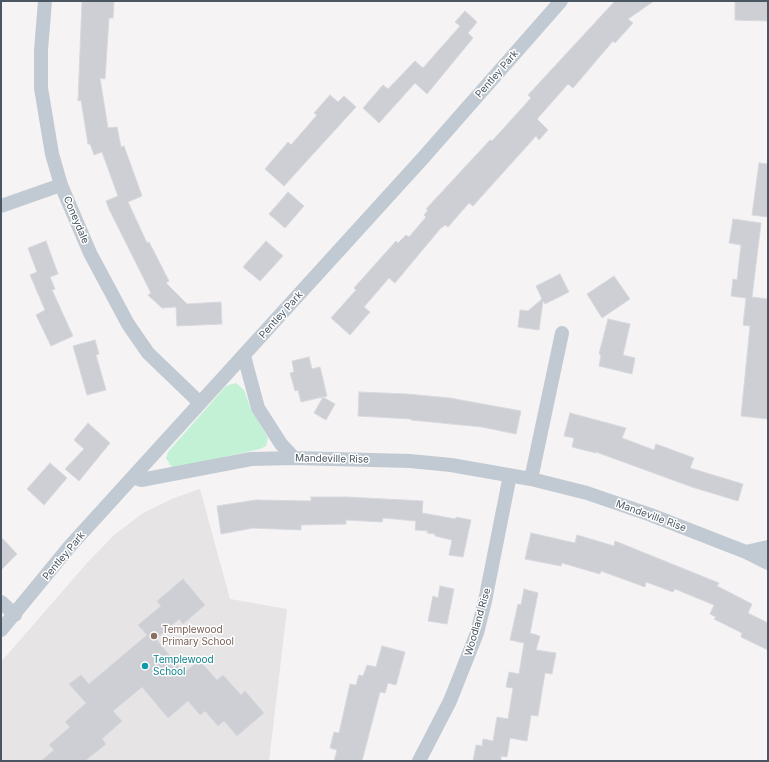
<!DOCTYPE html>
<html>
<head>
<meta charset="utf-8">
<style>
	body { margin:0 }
	#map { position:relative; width:769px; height:762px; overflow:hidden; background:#f5f3f3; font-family:Inter,sans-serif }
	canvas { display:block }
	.frame { position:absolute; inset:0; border:2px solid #4a5661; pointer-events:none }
</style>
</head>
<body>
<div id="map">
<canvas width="769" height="762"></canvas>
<div class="frame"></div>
</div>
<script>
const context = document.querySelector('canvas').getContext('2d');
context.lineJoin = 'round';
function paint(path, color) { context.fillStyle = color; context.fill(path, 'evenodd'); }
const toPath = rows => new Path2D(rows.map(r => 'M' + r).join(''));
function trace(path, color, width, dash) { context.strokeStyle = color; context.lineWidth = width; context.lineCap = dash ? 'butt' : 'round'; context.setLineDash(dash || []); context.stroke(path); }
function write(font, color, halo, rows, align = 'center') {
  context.font = font + ' Inter,sans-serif'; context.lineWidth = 3; context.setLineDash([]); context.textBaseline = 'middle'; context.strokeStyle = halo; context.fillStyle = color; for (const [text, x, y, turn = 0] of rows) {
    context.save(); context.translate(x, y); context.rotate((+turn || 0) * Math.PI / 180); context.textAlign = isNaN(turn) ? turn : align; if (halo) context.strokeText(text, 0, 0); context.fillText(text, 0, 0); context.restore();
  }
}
paint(toPath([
	[200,489,230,599,287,609,269,761,1,761,1,662,87,563,114,535,143,513,174,498]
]), '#e6e4e5');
paint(toPath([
	[236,383,244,390,250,407,268,438,266,446,260,449,175,468,171,466,166,458,168,452,226,386]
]), '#c3f1d5');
const building = toPath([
	[82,1,114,1,113,18,109,18,105,79,100,78,108,128,117,127,121,147,124,146,142,196,128,202,147,243,149,242,169,281,166,283,187,304,221,302,222,324,177,326,176,307,162,308,148,295,151,293,109,209,106,201,118,196,102,152,94,155,90,144,88,144,81,100,78,101,82,1],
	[615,1,654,1,628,19,633,23,615,43,613,41,573,88,568,84,537,119,548,130,539,140,536,136,473,206,469,203,448,227,445,225,440,229,395,283,389,278,364,307,370,312,350,335,331,318,356,290,354,288,396,241,398,243,406,235,409,237,426,217,424,215,428,210,426,209,490,140,492,141,531,98,528,95,615,1],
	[735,1,768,1,768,21,735,20,735,1],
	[465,11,477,22,468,33,473,38,427,94,415,83,379,123,363,108,383,85,388,89,415,61,423,68,460,26,455,22,465,11],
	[330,95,338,102,344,96,356,107,284,186,265,169,288,142,291,145,317,115,314,113,330,95],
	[759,163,768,164,768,217,752,215,759,163],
	[288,192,304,206,285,228,269,214,288,192],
	[733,219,761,223,752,297,768,299,768,419,741,416,750,326,743,325,746,298,731,296,733,279,737,280,741,245,729,243,733,219],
	[46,241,58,274,50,277,55,289,52,290,73,336,51,346,36,315,45,310,30,275,37,272,28,248,46,241],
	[266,241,283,256,260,281,243,267,266,241],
	[560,274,569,292,545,304,543,301,539,330,518,327,520,310,528,311,542,299,536,286,560,274],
	[614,276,630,299,602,318,587,294,614,276],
	[608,319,630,324,623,355,635,358,632,374,599,366,601,355,599,354,608,319],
	[95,340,99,354,96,355,106,390,87,395,73,346,95,340],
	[309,357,312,369,320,367,327,396,301,402,298,390,295,391,290,373,294,372,292,361,309,357],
	[359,392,407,394,450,398,521,411,516,434,482,427,411,420,411,419,358,416,359,392],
	[323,397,335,404,326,420,314,413,323,397],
	[570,413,626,428,622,438,654,450,656,444,694,458,690,468,743,484,738,501,692,487,596,452,596,453,572,447,574,438,564,436,570,413],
	[88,423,110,443,79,481,65,469,84,449,74,440,88,423],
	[50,463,67,478,44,505,27,489,50,463],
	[311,497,347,497,423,501,422,513,456,519,456,517,471,520,463,557,449,555,452,540,435,536,435,534,427,533,428,531,415,530,416,521,383,518,382,522,346,520,346,524,301,525,301,530,253,528,221,534,217,506,256,500,311,501,311,497],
	[531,533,575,543,577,535,614,546,615,541,719,583,717,586,752,604,748,613,768,623,768,650,741,637,742,633,714,619,716,617,710,614,714,605,675,589,673,592,646,582,645,587,601,571,600,574,562,563,561,566,525,559,531,533],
	[1,537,17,554,1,570,1,537],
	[183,579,205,605,183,624,179,619,156,639,184,673,199,660,217,680,223,675,241,695,245,691,264,713,237,736,224,721,218,726,205,711,200,715,188,701,168,718,142,687,113,711,122,721,102,739,106,744,85,761,41,761,54,750,49,745,70,727,65,722,86,703,69,684,81,675,89,684,147,635,138,625,161,606,157,601,183,579],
	[440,586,454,589,447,624,428,621,433,596,438,598,440,586],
	[524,589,538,593,530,633,540,636,536,650,556,653,552,674,545,673,538,716,531,715,527,741,510,738,507,757,501,756,501,761,473,761,476,745,482,746,483,739,493,741,497,717,508,719,513,688,506,687,509,672,519,674,524,643,510,640,518,604,521,605,524,589],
	[382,646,405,652,396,685,388,683,385,693,380,692,362,761,334,761,337,750,330,748,334,732,339,733,350,684,356,685,359,675,363,676,367,665,376,667,382,646]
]);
paint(building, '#cdcfd5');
trace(building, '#d7d9de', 1);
trace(toPath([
	[45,1,41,50,41,88,52,154,61,185,90,253,128,324,148,353,200,403],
	[1,206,61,185],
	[244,356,258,408,281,444,294,458],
	[133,477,141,480,251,459,294,458,410,461,451,465,531,479,587,493,651,515,746,552,768,563],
	[531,479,562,333],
	[746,552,768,547],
	[1,602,15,615],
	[1,630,70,546,423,158,561,1],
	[419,761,450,701,477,633,485,601,510,475]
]), '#c1cad2', 14);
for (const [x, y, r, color] of [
	[154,636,4,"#8d6e63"],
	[145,666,4,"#0f9aa8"]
]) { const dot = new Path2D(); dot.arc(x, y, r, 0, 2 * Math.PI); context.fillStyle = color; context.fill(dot); trace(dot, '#fff', 1.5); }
write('10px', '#4a5661', '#fff', [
	["Pentley Park",497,74,-49],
	["Coneydale",76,220,67],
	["Pentley Park",281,315,-48],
	["Mandeville Rise",332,459,1],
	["Mandeville Rise",651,516,20],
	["Pentley Park",64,556,-50],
	["Woodland Rise",478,622,-74]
]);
write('10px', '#785e54', '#fff', [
	["Templewood",162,630],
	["Primary School",162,642]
], 'left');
write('10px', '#0d838f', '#fff', [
	["Templewood",153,660],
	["School",153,672]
], 'left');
</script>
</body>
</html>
